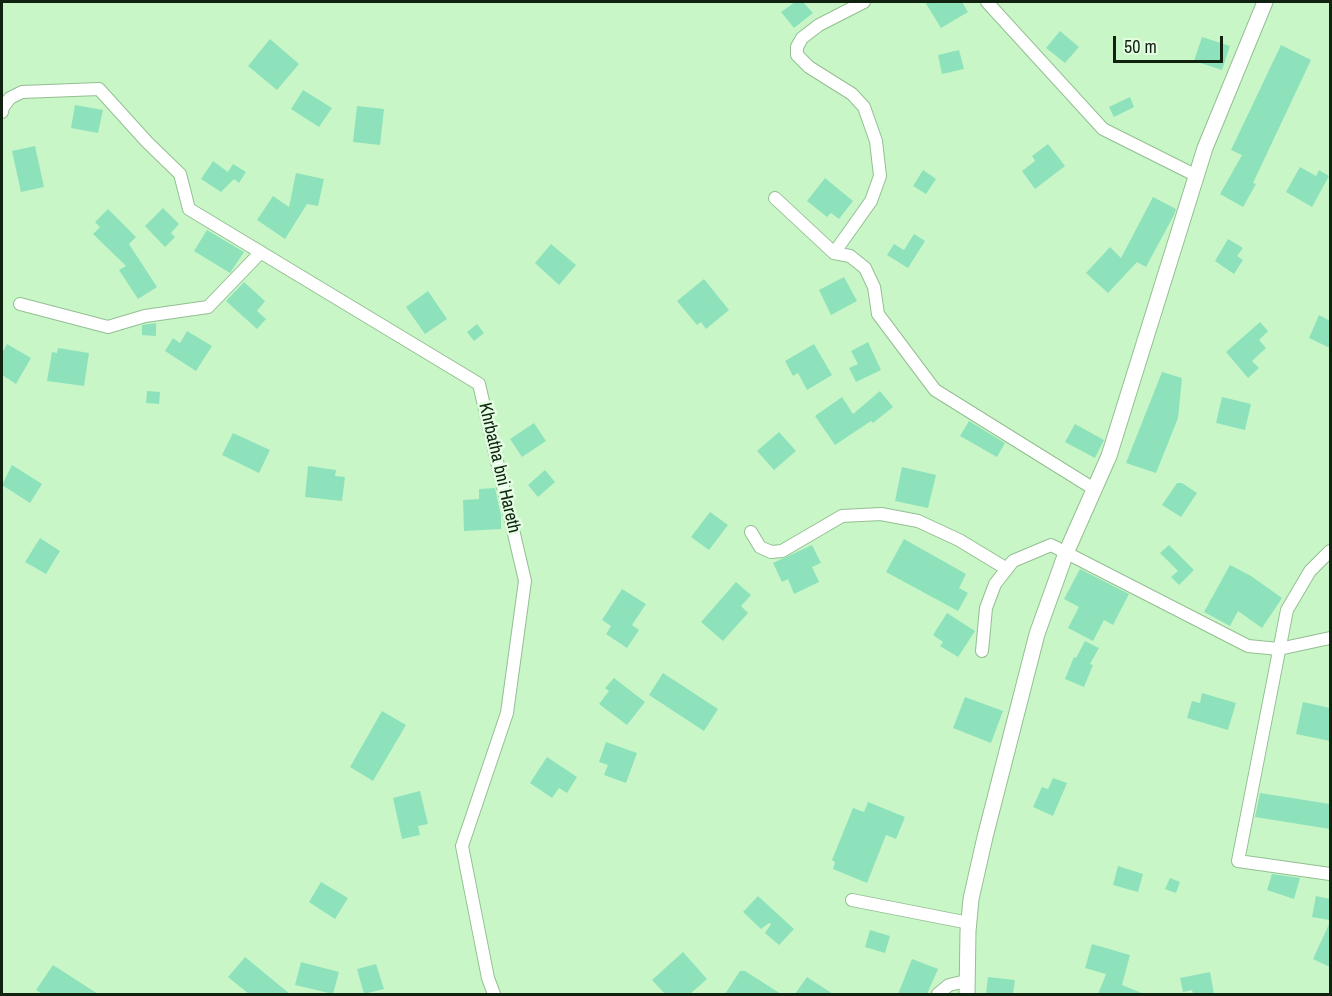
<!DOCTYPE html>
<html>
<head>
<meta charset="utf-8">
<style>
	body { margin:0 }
	#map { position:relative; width:1332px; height:996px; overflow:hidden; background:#c9f6c7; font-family:"Archivo Narrow",sans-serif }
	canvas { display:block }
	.frame { position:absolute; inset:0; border:3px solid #122211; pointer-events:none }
	.scale { position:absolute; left:1113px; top:36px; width:110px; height:27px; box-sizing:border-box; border:3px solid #122211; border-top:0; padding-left:8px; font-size:18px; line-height:21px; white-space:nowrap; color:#122211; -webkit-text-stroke:4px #e3fee2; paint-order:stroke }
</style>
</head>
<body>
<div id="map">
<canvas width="1332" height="996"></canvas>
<div class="frame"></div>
<div class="scale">50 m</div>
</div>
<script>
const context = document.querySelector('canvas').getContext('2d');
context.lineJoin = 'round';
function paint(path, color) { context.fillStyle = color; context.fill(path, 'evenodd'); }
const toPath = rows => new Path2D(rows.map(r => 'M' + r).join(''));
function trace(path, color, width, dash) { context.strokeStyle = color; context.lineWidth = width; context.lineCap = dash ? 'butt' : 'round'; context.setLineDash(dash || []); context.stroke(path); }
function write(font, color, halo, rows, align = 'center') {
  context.font = font + ' "Archivo Narrow",sans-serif'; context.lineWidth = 5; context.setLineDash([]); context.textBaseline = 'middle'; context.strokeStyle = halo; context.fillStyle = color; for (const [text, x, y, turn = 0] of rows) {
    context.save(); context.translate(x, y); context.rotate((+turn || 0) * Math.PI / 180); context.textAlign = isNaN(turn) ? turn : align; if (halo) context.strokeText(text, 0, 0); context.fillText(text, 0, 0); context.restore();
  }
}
paint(toPath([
	[795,2,803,2,813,13,794,28,781,12],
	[925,2,962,2,968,12,941,28],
	[1060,31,1079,47,1065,63,1046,48],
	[1202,37,1230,46,1222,70,1194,61],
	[270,39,299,64,277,90,248,66],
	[1281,45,1311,60,1253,183,1256,184,1243,207,1220,194,1242,155,1231,150],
	[959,50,964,69,942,74,938,55],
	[303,90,332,108,319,127,291,109],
	[1130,97,1134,107,1114,117,1109,107],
	[75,105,103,110,98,133,71,128],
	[357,106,384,109,380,145,353,142],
	[1048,144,1065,166,1035,189,1022,171,1035,161,1032,156],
	[35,146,44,187,21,192,12,151],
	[213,161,228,172,233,164,246,172,239,183,234,179,221,192,201,179],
	[1300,167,1316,176,1319,170,1329,176,1312,207,1286,192],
	[923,170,936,179,926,194,913,186],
	[296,173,324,179,318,206,307,204,285,239,257,220,273,196,289,207],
	[825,178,853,201,839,219,831,213,827,217,807,201],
	[1153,197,1176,209,1174,215,1146,267,1137,262,1108,293,1086,273,1110,247,1121,258],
	[163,208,179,224,171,233,175,237,165,247,145,226],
	[108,209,136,237,129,244,157,287,138,299,119,270,126,266,93,234,100,227,95,222],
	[207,230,244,252,230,273,194,251],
	[914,234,925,241,908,268,887,255,894,244,904,250],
	[1228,239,1243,248,1237,256,1243,260,1234,274,1215,261],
	[551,244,576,265,559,285,535,263],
	[844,277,857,301,831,315,819,290],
	[704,279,729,310,706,329,701,322,697,325,677,301],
	[244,282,265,301,257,311,266,319,257,329,226,301],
	[428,291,447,319,425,334,406,307],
	[1319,315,1330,321,1330,348,1309,338],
	[1260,322,1268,331,1259,340,1266,348,1252,361,1259,368,1248,378,1226,352],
	[156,323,156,336,142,335,142,325],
	[477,324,484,333,474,341,467,332],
	[187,331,212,346,196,371,165,351,173,338,180,343],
	[868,342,881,370,856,382,849,368,858,364,851,351],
	[7,344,31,358,16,384,2,375,2,353],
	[814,344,832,375,807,390,798,373,793,376,785,361],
	[58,348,89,353,84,386,47,381,52,352,57,353],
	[1162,372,1182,378,1178,418,1156,473,1126,463],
	[147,391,160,392,159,404,146,403],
	[880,391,893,407,873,423,871,421,835,445,815,416,842,397,853,414],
	[1222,397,1251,404,1245,430,1216,423],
	[969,421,1005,443,997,457,960,436],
	[534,423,546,441,522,457,510,439],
	[1075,424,1104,440,1095,458,1065,442],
	[779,432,796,451,774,470,757,451],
	[233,433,270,450,259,473,222,455],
	[12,465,42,484,30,503,2,485],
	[308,466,336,470,335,476,345,477,342,501,305,497],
	[902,467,936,475,928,508,895,501],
	[545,470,555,482,538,497,528,485],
	[1177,483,1182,483,1197,493,1181,517,1162,505],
	[495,488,501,515,501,529,464,531,463,500,479,499,479,489],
	[710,512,728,525,709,550,691,537],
	[40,538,60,551,46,574,25,562],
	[904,539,966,574,959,588,968,593,958,611,886,572],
	[812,545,821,563,812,567,819,582,794,594,788,579,782,582,773,563],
	[1169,545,1194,570,1179,585,1171,577,1178,571,1160,553],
	[1230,565,1251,576,1282,598,1262,628,1238,611,1230,626,1204,612],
	[1080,569,1129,594,1113,625,1104,620,1093,641,1068,628,1079,607,1064,599],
	[736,582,751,595,741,606,748,613,723,641,701,622],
	[622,589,646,604,632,625,639,630,627,648,606,634,611,626,602,620],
	[947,613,975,631,958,657,940,646,943,642,933,635],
	[1085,641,1099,648,1090,664,1093,665,1084,687,1065,679,1074,657,1076,658],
	[663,673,718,709,704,731,649,695],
	[614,678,645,702,627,725,599,704,609,691,605,688],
	[1202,693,1236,703,1228,730,1187,718,1192,701,1200,703],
	[965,697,1003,711,991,743,953,728],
	[1303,702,1330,708,1330,741,1296,734],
	[382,711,406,725,373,781,350,767],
	[606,742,637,753,626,783,604,775,608,765,599,762],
	[547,757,577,777,567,793,559,788,552,798,530,783],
	[1053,778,1067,783,1053,816,1033,807,1042,787,1048,789],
	[420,791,428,824,418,826,420,835,402,839,393,798],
	[1260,793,1330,804,1330,829,1255,817],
	[868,802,905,817,896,839,886,835,867,883,833,869,835,862,832,860,853,808,864,812],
	[1118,866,1143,874,1138,892,1113,885],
	[1272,874,1300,878,1294,899,1267,890],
	[1170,878,1180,882,1176,893,1165,889],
	[321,882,348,898,335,919,309,902],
	[758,896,794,929,779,945,765,933,771,924,769,923,761,929,743,912],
	[1316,896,1330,899,1330,920,1312,917],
	[1330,922,1330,967,1313,959],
	[870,930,890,936,885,953,865,947],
	[1092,944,1130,955,1122,985,1144,994,1098,994,1106,974,1085,968],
	[683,952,707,979,690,994,665,994,652,980],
	[245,957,290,994,249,994,228,977],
	[912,959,938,969,927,994,898,994],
	[301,962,339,972,333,994,295,985],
	[376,964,384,989,364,994,357,969],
	[53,965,98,994,42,994,36,990],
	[740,971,745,971,781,994,725,994],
	[1210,972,1214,994,1193,994,1192,990,1183,992,1180,978],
	[807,977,833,994,795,994],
	[988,977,1015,980,1013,994,986,994]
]), '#8de2bc');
const minor = toPath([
	[987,2,1103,129,1197,176],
	[2,112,3,107,10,98,22,92,99,89,147,142,180,174,189,209,479,384,525,581,507,713,462,846,488,978,494,994],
	[775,198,834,253,850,256,865,268,874,287,878,314,935,390,1094,489],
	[834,253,871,201,880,176,876,141,864,107,852,94,809,67,797,55,797,47,802,38,819,25,864,2],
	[20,304,108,327,145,316,208,307,261,252],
	[751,532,760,547,771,552,782,551,842,516,881,514,918,521,959,540,1007,569],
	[1330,551,1310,571,1287,610,1238,861,1330,874],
	[982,651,986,608,995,584,1013,561,1051,545,1248,646,1279,649,1330,638],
	[852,900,969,923],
	[938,994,949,985,966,981]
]);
const tertiary = toPath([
	[967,994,968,931,971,899,985,837,1037,634,1066,553,1109,456,1205,148,1265,2]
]);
trace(minor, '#93bf92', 14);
trace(tertiary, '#93bf92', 17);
trace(minor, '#fff', 12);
trace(tertiary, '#fff', 15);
write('18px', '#122211', '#e3fee2', [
	["Khrbatha bni Hareth",499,468,77]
]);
</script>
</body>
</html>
